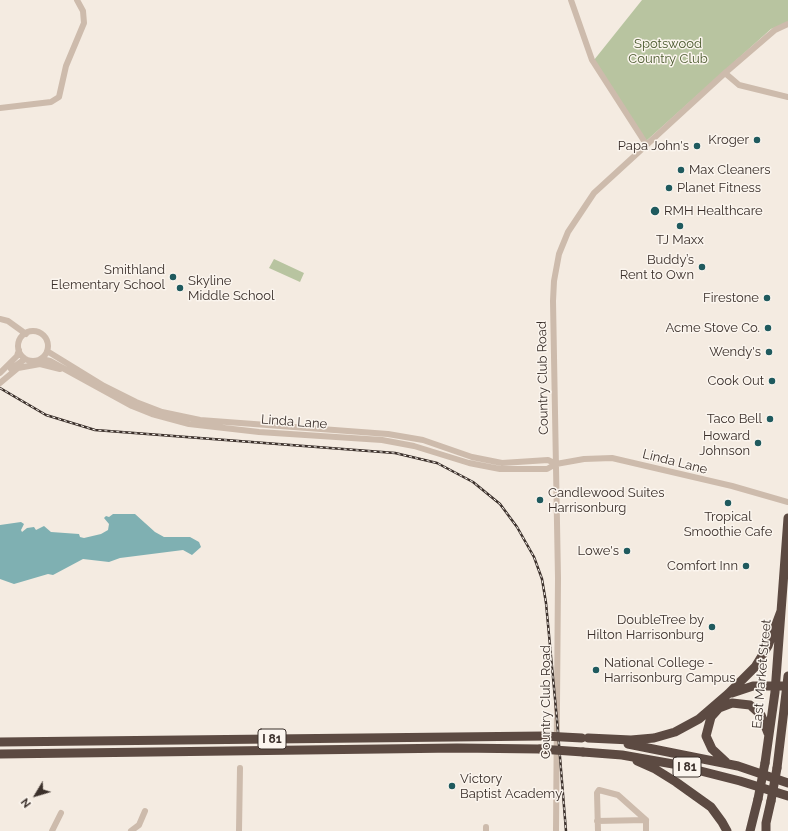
<!DOCTYPE html>
<html>
<head>
<meta charset="utf-8">
<style>
	body { margin:0 }
	#map { position:relative; width:788px; height:831px; overflow:hidden; background:#f4ebe1; font-family:Raleway,sans-serif }
	canvas { display:block }
	.north { position:absolute; left:16px; top:775px; width:40px; height:40px; -webkit-text-stroke:3px #fbf5ee; paint-order:stroke; rotate:232deg; font-size:11px; font-weight:700; line-height:16px; text-align:center; color:#3b302b }
	.north::after { content:''; display:block; margin:auto; width:14px; height:18px; background:#3b302b; clip-path:polygon(50% 0,100% 100%,50% 72%,0 100%) }
</style>
</head>
<body>
<div id="map">
<canvas width="788" height="831"></canvas>
<div class="north">N</div>
</div>
<script>
const context = document.querySelector('canvas').getContext('2d');
context.lineJoin = 'round';
function paint(path, color) { context.fillStyle = color; context.fill(path, 'evenodd'); }
const toPath = rows => new Path2D(rows.map(r => 'M' + r).join(''));
function trace(path, color, width, dash) { context.strokeStyle = color; context.lineWidth = width; context.lineCap = dash ? 'butt' : 'round'; context.setLineDash(dash || []); context.stroke(path); }
function write(font, color, halo, rows, align = 'center') {
  context.font = font + ' Raleway,sans-serif'; context.lineWidth = 3; context.setLineDash([]); context.textBaseline = 'middle'; context.strokeStyle = halo; context.fillStyle = color; for (const [text, x, y, turn = 0] of rows) {
    context.save(); context.translate(x, y); context.rotate((+turn || 0) * Math.PI / 180); context.textAlign = isNaN(turn) ? turn : align; if (halo) context.strokeText(text, 0, 0); context.fillText(text, 0, 0); context.restore();
  }
}
paint(toPath([
	[642,0,788,0,788,22,771,29,645,142,594,60],
	[274,259,304,273,300,282,269,268]
]), '#b8c4a0');
paint(toPath([
	[113,514,135,514,155,532,164,537,190,537,199,542,201,547,192,555,183,550,120,558,109,562,83,559,53,575,48,574,14,584,0,579,0,525,21,522,24,524,21,530,22,532,27,528,34,527,36,530,44,526,51,532,79,534,80,537,84,538,101,534,108,530,109,524,104,518,106,516,109,517]
]), '#7fb0b2');
trace(toPath([
	[571,0,592,60,646,144],
	[725,73,739,85,788,97],
	[0,108,51,102,59,97,66,66,84,23,83,11,77,0],
	[0,319,8,321,26,334],
	'18 346a15 15 0 1 1 30 0a15 15 0 1 1-30 0Z',
	[47,351,104,386,136,402,162,412,200,420,388,434,423,440,472,457,502,463,548,460,556,464],
	[42,359,50,361,132,406,152,414,189,424,259,432,382,440,414,446,469,463,500,469,547,469,556,464,584,459,612,458,732,486,788,502],
	[11,369,25,359],
	[0,373,17,356,19,350],
	[0,383,18,368,40,364,60,369],
	[597,821,646,820,646,831],
	[52,831,61,813],
	[131,831,139,825,145,811],
	[239,831,240,768],
	[486,831,486,827],
	[556,831,558,578,553,301,554,281,559,254,568,232,594,193,725,73,775,30,788,24],
	[598,831,597,793,599,790,618,795,646,820]
]), '#cdbbac', 6);
trace(toPath([
	[732,693,753,686,782,686],
	[588,738,631,740,654,738,675,732,699,719,728,694,755,667,768,646,781,611],
	[0,742,544,736],
	[628,744,738,766,788,783],
	[583,752,622,755,673,764,740,781,788,796],
	[0,754,457,748,540,749],
	[637,761,655,769,676,782,711,807,722,822,727,831],
	[726,762,712,749,706,736,711,717,719,708,732,703,750,705,761,715,768,733],
	[765,763,775,692,788,518],
	[777,768,788,676],
	[750,831,758,799],
	[766,831,766,823,771,801]
]), '#5c4a42', 9);
const rail = toPath([
	[0,388,46,415,95,430,395,453,437,463,473,482,500,504,517,527,534,557,542,579,546,603,557,720,566,831]
]);
trace(rail, '#3b302b', 2.5);
trace(rail, '#fbf5ee', 1, [3]);
trace(toPath([
	[544,736,582,738],
	[540,749,583,752],
	[758,799,765,763],
	[771,801,777,768]
]), '#5c4a42', 9);
for (const [x, y, r, color] of [
	[757,140,4,"#1f5a5e"],
	[697,146,4,"#1f5a5e"],
	[681,170,4,"#1f5a5e"],
	[669,188,4,"#1f5a5e"],
	[655,211,5,"#1f5a5e"],
	[680,226,4,"#1f5a5e"],
	[702,267,4,"#1f5a5e"],
	[173,277,4,"#1f5a5e"],
	[180,288,4,"#1f5a5e"],
	[767,298,4,"#1f5a5e"],
	[768,328,4,"#1f5a5e"],
	[769,352,4,"#1f5a5e"],
	[772,381,4,"#1f5a5e"],
	[770,419,4,"#1f5a5e"],
	[758,443,4,"#1f5a5e"],
	[540,500,4,"#1f5a5e"],
	[728,503,4,"#1f5a5e"],
	[627,551,4,"#1f5a5e"],
	[746,566,4,"#1f5a5e"],
	[712,627,4,"#1f5a5e"],
	[596,670,4,"#1f5a5e"],
	[452,786,4,"#1f5a5e"]
]) { const dot = new Path2D(); dot.arc(x, y, r, 0, 2 * Math.PI); context.fillStyle = color; context.fill(dot); trace(dot, '#fbf5ee', 1.5); }
for (const [x, y, w] of [
	[272,739,28],
	[687,767,28]
]) { const box = new Path2D(); box.roundRect(x - w / 2, y - 10, w, 20, 3); context.fillStyle = '#fbf5ee'; context.fill(box); trace(box, '#3b302b', 1); }
write('bold 12px', '#3b302b', null, [
	["I 81",272,739],
	["I 81",687,767]
]);
write('13px', '#4a5a2e', '#fbf5ee', [
	["Spotswood",668,44],
	["Country Club",668,59]
]);
write('13px', '#3b302b', '#fbf5ee', [
	["Kroger",749,140],
	["Papa John's",689,146],
	["Max Cleaners",689,170,"left"],
	["Planet Fitness",677,188,"left"],
	["RMH Healthcare",664,211,"left"],
	["TJ Maxx",680,240,"center"],
	["Buddy’s",694,260],
	["Rent to Own",694,275],
	["Smithland",165,270],
	["Elementary School",165,285],
	["Skyline",188,281,"left"],
	["Middle School",188,296,"left"],
	["Firestone",759,298],
	["Acme Stove Co.",760,328],
	["Wendy's",761,352],
	["Cook Out",764,381],
	["Taco Bell",762,419],
	["Howard",750,436],
	["Johnson",750,451],
	["Candlewood Suites",548,493,"left"],
	["Harrisonburg",548,508,"left"],
	["Tropical",728,517,"center"],
	["Smoothie Cafe",728,532,"center"],
	["Lowe's",619,551],
	["Comfort Inn",738,566],
	["DoubleTree by",704,620],
	["Hilton Harrisonburg",704,635],
	["National College -",604,663,"left"],
	["Harrisonburg Campus",604,678,"left"],
	["Victory",460,779,"left"],
	["Baptist Academy",460,794,"left"]
], 'right');
write('13px', '#3b302b', '#fbf5ee', [
	["Country Club Road",543,378,-91],
	["Linda Lane",294,422,4],
	["Linda Lane",675,462,14],
	["East Market Street",762,674,-85],
	["Country Club Road",546,702,-90]
]);
</script>
</body>
</html>
